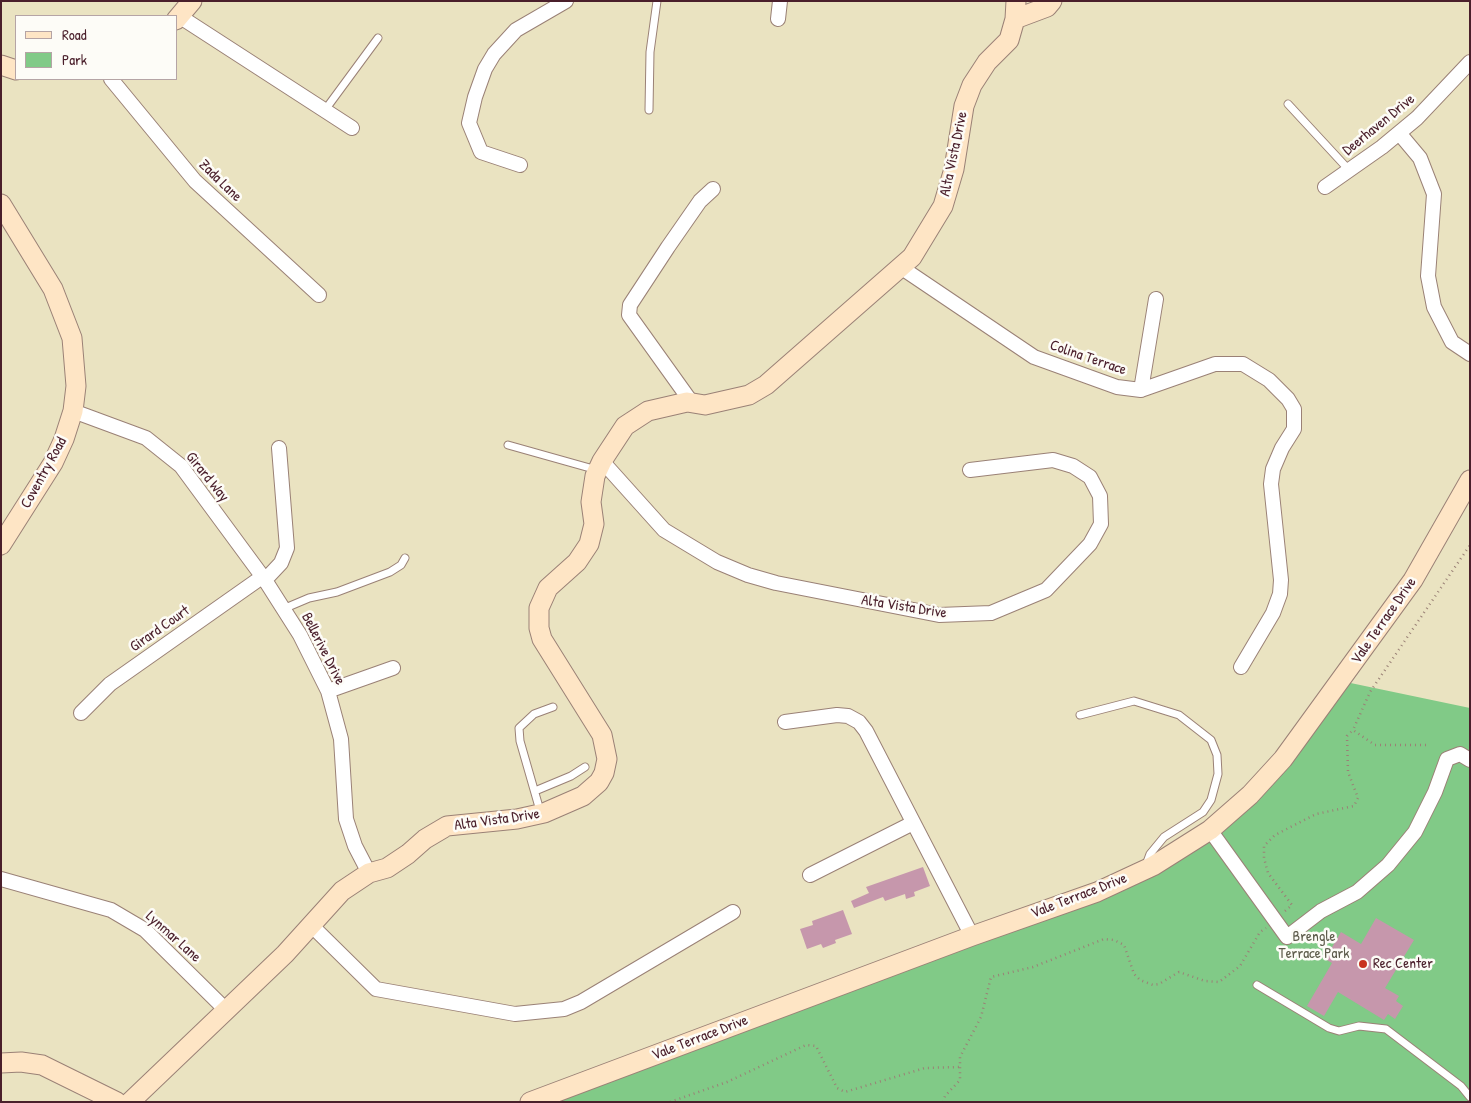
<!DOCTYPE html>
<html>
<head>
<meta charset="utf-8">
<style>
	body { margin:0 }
	#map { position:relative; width:1471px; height:1103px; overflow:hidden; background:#eae3c1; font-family:"Patrick Hand",sans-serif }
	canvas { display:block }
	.frame { position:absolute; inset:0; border:2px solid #4a1f2b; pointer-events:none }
	.legend { position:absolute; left:15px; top:15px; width:162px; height:65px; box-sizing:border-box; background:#fdfcf7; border:1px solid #b5a4a5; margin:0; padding:6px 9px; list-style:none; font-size:15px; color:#4a1f2b }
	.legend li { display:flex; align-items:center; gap:10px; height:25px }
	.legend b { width:25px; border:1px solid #b5a4a5 }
</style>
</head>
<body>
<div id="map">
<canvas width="1471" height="1103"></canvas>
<div class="frame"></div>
<ul class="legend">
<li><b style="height:6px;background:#fee5c5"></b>Road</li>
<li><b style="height:14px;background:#81ca87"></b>Park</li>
</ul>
</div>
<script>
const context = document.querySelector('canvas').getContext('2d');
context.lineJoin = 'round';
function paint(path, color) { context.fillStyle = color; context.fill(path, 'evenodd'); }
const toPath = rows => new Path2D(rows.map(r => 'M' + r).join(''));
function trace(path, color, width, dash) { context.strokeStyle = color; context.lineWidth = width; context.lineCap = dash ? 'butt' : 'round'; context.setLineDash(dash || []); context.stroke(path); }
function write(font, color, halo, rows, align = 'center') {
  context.font = font + ' "Patrick Hand",sans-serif'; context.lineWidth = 5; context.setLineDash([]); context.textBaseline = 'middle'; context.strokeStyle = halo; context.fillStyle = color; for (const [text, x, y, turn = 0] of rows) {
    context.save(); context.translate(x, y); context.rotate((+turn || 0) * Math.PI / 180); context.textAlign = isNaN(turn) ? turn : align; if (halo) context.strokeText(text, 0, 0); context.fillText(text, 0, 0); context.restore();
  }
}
paint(toPath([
	[1341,681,1470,708,1470,1102,530,1102,1113,885,1209,830]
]), '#81ca87');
paint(toPath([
	[923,867,930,886,914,892,915,896,906,899,905,894,885,901,883,897,854,908,851,901,869,893,866,887],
	[843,910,852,934,835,940,836,943,823,948,821,944,807,949,800,929,813,925,812,921],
	[1376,918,1414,940,1385,988,1399,996,1396,1001,1403,1006,1395,1019,1388,1014,1384,1020,1338,992,1324,1016,1307,1006,1332,963,1325,959,1341,932,1361,944]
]), '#c697ac');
const lane = toPath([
	[1288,104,1349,170],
	[325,110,378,38],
	[649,110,650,52,657,1],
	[508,445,597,470],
	[283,609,309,598,337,592,390,572,401,565,405,558],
	[1080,715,1134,701,1179,715,1211,740,1217,755,1218,774,1211,800,1203,812,1164,837,1150,854,1146,865],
	[535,791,571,776,585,767],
	[541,814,520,741,519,728,534,714,553,707],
	[1257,985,1329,1028,1339,1031,1359,1026,1386,1029,1461,1086,1470,1097]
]);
const street = toPath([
	[179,16,352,128],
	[778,19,780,1],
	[111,79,195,181,319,295],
	[1399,133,1420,158,1434,194,1428,276,1434,307,1452,342,1470,354],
	[520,165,481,152,469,123,475,97,485,69,494,54,516,30,566,1],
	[1325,187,1382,147,1417,118,1470,62],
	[902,268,1034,357,1117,387,1141,390,1215,364,1243,364,1269,380,1288,399,1294,409,1294,429,1282,448,1273,469,1271,484,1281,580,1280,594,1273,613,1241,667],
	[1141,390,1156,299],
	[692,403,629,315,630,305,668,247,700,201,713,189],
	[73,411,146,438,181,466,265,580,300,635,328,691,341,739,346,819,355,846,369,873],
	[602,461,664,530,717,562,748,575,776,583,939,615,991,613,1046,590,1090,544,1101,524,1100,496,1090,477,1073,466,1053,460,970,470],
	[265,580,281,563,287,548,279,448],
	[328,691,393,668],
	[81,713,110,684,262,577],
	[785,722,837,715,848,716,859,722,866,731,972,936],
	[1210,830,1287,937,1321,911,1357,892,1388,865,1415,832,1435,792,1447,759,1460,754,1470,760],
	[810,875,913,823],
	[1,879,111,910,145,930,226,1010],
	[311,925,376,989,515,1014,564,1009,581,1002,733,912]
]);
const secondary = toPath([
	[1015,19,1047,7,1052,1],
	[176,20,192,1],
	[1,65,16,70],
	[1,204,53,289,72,338,76,386,73,411,64,439,53,463,1,545],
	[1,1063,21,1062,42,1065,117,1102],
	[130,1102,285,954,342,891,369,873,387,868,408,854,425,839,447,826,517,819,544,813,583,796,599,782,604,773,607,759,602,735,542,639,539,628,539,608,548,588,577,562,589,544,594,524,591,502,595,476,602,461,625,426,648,411,687,402,705,405,749,395,766,385,912,257,943,206,954,169,964,106,972,85,987,62,1009,40,1015,19,1016,1],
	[530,1102,972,936,1097,892,1153,866,1210,830,1250,795,1283,759,1413,580,1470,480]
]);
trace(lane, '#9a8176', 9);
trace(street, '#9a8176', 16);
trace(secondary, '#9a8176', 21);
trace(toPath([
	[1426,745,1375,745,1353,730,1370,692,1470,545],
	[1285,911,1292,905,1268,873,1264,858,1264,846,1275,835,1316,814,1354,806,1358,798,1348,772,1347,736,1353,730],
	[670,1102,727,1082,806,1045,816,1046,837,1088,845,1092,925,1068,959,1067],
	[943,1102,945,1096,960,1080,960,1057,981,1017,991,977,1033,967,1104,939,1114,940,1124,945,1134,974,1140,980,1153,985,1159,984,1179,972,1205,981,1219,982,1240,966,1260,932,1266,928]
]), '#9a8176', 2.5, [1, 4]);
trace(lane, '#fff', 7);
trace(street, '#fff', 14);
trace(secondary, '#fee5c5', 19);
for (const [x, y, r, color] of [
	[1363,964,5,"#c8321e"]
]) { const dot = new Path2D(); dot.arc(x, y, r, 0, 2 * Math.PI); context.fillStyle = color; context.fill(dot); trace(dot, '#fdfcf7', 2); }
write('15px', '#4a1f2b', '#fdfcf7', [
	["Deerhaven Drive",1379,125,-39],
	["Alta Vista Drive",954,154,-78],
	["Zada Lane",220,181,44],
	["Colina Terrace",1088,358,19],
	["Coventry Road",44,473,-61],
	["Girard Way",207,477,51],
	["Alta Vista Drive",904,607,9],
	["Vale Terrace Drive",1384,621,-55],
	["Girard Court",160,629,-35],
	["Bellerive Drive",323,649,63],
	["Alta Vista Drive",497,820,-8],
	["Vale Terrace Drive",1079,896,-21],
	["Lynmar Lane",173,937,42],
	["Vale Terrace Drive",700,1038,-21]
]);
write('15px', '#5d5b4b', '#fdfcf7', [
	["Brengle",1314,937],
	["Terrace Park",1314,954]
]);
write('15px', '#4a1f2b', '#fdfcf7', [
	["Rec Center",1373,964]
], 'left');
</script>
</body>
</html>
